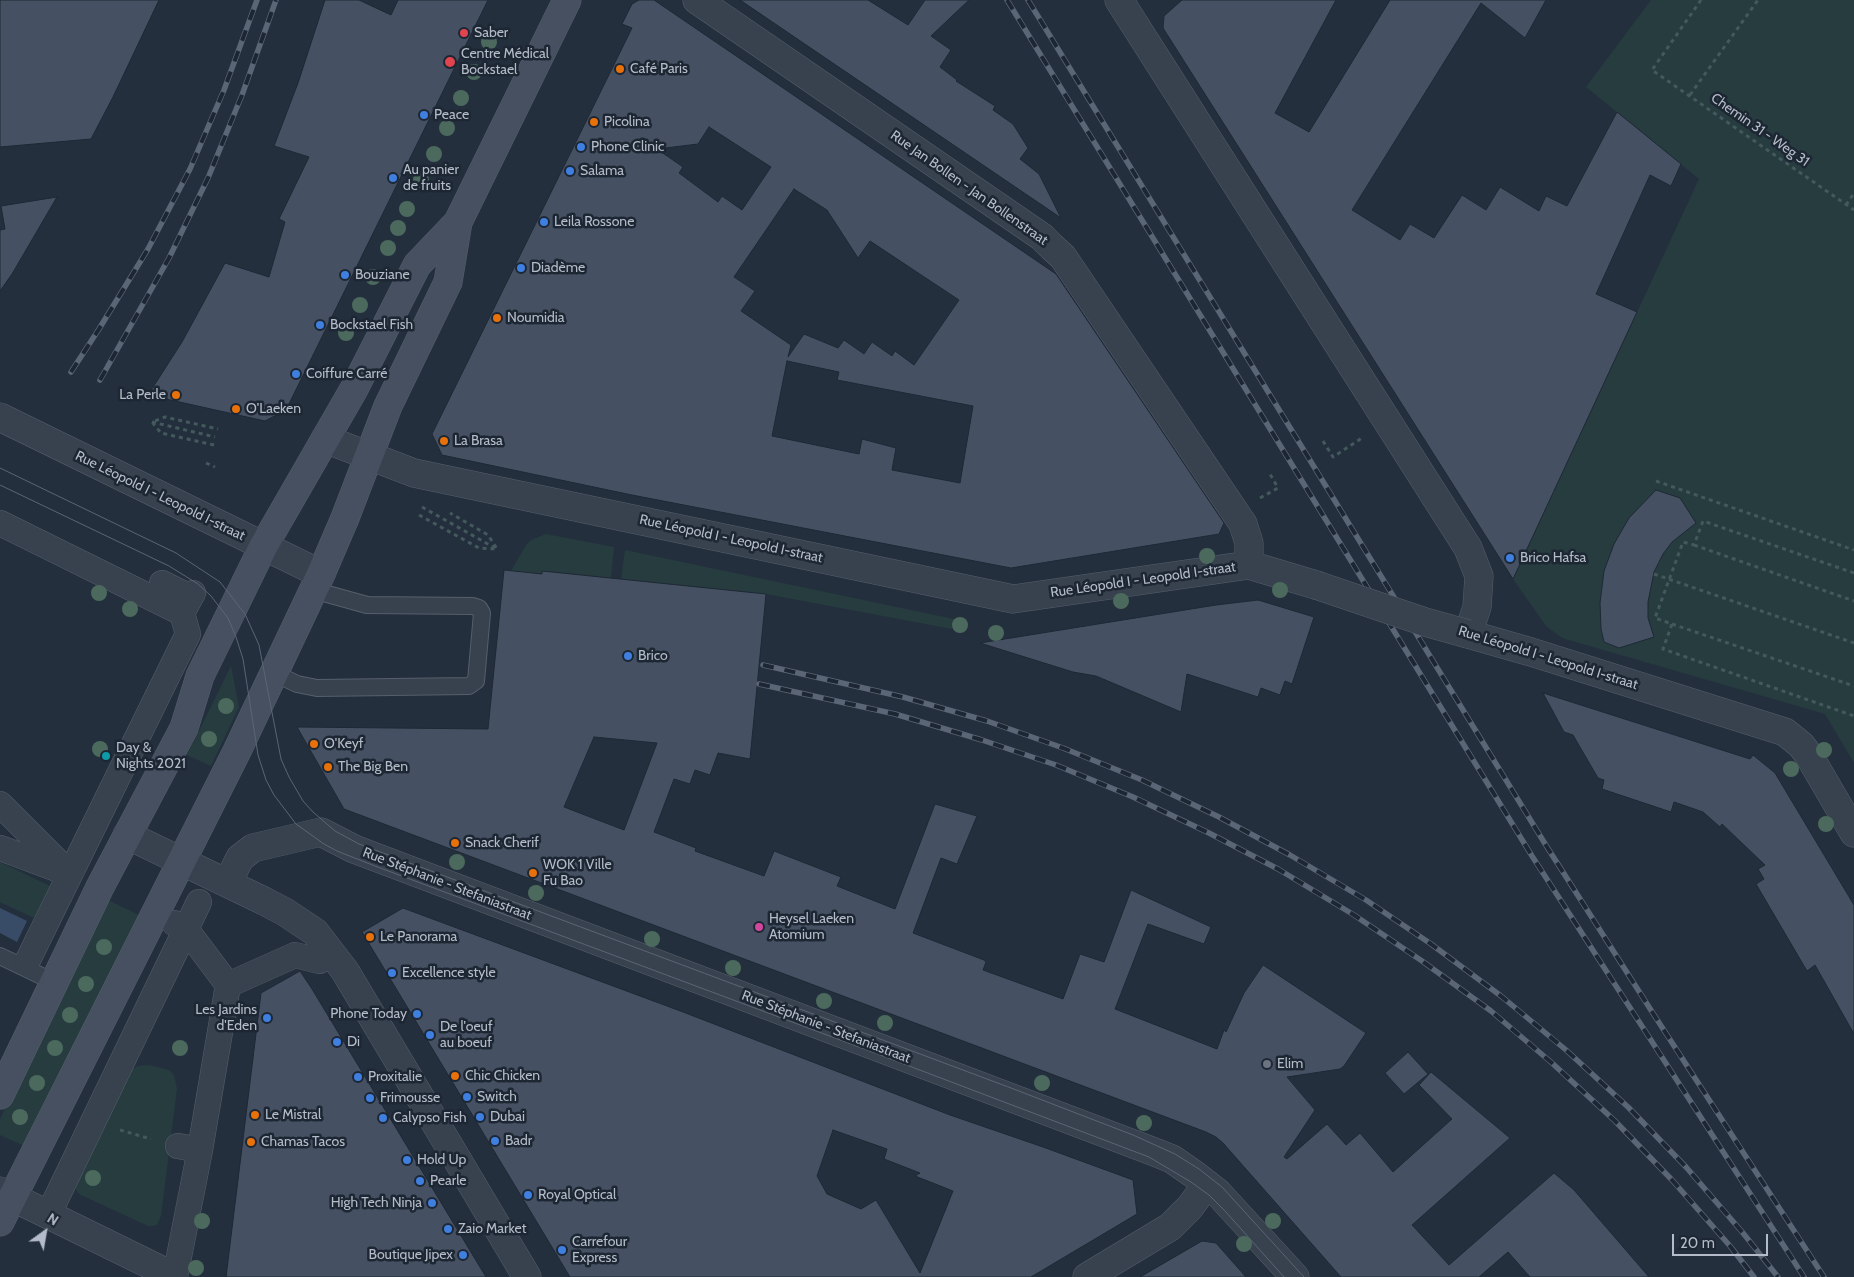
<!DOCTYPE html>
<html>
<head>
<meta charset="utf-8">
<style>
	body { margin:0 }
	#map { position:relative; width:1854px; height:1277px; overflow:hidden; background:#242f3e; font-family:Cabin,sans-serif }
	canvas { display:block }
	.north { position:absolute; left:20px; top:1207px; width:50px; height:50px; -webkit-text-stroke:4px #1d2633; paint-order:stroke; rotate:32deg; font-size:14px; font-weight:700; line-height:20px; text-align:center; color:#b4bcc9 }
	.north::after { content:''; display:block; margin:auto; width:18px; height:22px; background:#b4bcc9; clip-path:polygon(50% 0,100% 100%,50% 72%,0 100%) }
	.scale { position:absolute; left:1672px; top:1234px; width:96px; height:22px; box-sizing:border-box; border:2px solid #b4bcc9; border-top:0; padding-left:6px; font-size:15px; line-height:18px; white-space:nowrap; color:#b4bcc9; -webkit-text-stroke:4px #1d2633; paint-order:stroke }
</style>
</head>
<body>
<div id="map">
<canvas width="1854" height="1277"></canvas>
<div class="north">N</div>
<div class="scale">20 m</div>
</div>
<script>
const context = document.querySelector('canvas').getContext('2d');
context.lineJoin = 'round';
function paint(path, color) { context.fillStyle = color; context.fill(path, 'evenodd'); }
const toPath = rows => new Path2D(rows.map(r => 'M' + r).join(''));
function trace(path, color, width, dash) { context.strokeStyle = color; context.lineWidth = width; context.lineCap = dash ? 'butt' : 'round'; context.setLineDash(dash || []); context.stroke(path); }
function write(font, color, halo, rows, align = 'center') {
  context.font = font + ' Cabin,sans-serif'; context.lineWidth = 5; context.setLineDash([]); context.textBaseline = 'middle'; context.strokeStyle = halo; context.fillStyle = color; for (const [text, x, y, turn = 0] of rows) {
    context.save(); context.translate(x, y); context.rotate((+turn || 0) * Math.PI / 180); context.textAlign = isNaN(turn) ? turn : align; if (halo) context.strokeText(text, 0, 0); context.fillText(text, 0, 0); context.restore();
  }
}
paint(toPath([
	[1651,0,1854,0,1854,763,1825,714,1562,638,1546,626,1513,579,1699,179,1586,87],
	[546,534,614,547,611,578,543,571,542,574,511,571,526,545,531,540],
	[625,550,954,619,952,629,766,594,621,579],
	[231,666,239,707,211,766,187,755],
	[0,862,50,886,34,918,0,902],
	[108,900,139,915,24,1146,0,1135,0,1119],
	[149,1065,169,1070,174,1075,177,1089,161,1216,157,1225,153,1226,148,1226,81,1195,77,1192,74,1185,128,1072,138,1066]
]), '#263c3f');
paint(toPath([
	[0,908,27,921,17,942,0,933]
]), '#394c67');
const building = toPath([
	[0,0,159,0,113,97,91,139,0,147,0,0],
	[325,0,359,0,391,15,398,0,488,0,286,410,265,421,148,395,182,342,225,263,269,277,285,222,279,219,309,157,274,146,298,83,325,0],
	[639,0,654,0,1056,274,1224,523,1219,534,1011,568,632,495,442,455,432,434,632,28,622,24,632,4,639,0],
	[709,127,771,167,742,210,722,196,718,202,679,173,683,167,657,149,698,144,709,127],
	[794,189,827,210,858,258,870,241,959,300,914,365,895,351,892,356,872,342,864,354,844,340,838,348,804,334,788,357,791,345,741,311,755,291,734,277,794,189],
	[787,361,839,372,837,380,973,406,960,483,892,470,896,448,862,439,859,454,772,436,787,361],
	[740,0,868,0,908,25,925,0,969,0,931,36,951,50,940,67,957,80,956,81,995,106,993,110,1013,124,1028,148,1020,159,1039,174,1061,218,740,0],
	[1182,0,1336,0,1275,113,1309,132,1390,0,1546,0,1525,38,1481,3,1352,210,1400,240,1410,224,1434,238,1462,195,1486,210,1500,187,1539,211,1546,196,1567,206,1617,112,1681,164,1671,186,1650,175,1596,294,1637,312,1513,579,1163,28,1164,16,1182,0],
	[57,197,12,274,0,291,0,230,5,229,1,206,57,197],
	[1656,490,1680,498,1696,523,1672,542,1663,554,1654,572,1648,602,1648,618,1654,637,1619,648,1604,642,1601,629,1600,603,1604,571,1614,544,1629,518,1656,490],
	[504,570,542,574,542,571,766,594,750,759,718,753,710,775,695,770,690,784,674,779,654,832,696,848,695,851,764,876,774,851,841,877,837,886,895,909,935,804,977,816,957,864,941,858,913,933,984,960,986,962,983,970,1063,999,1080,954,1104,962,1131,890,1211,927,1204,944,1148,924,1115,1009,1217,1049,1224,1030,1226,1032,1244,993,1263,965,1366,1033,1344,1066,1340,1069,1287,1077,1315,1110,1284,1157,1287,1159,1327,1124,1346,1145,1360,1133,1393,1172,1452,1119,1419,1085,1431,1072,1510,1138,1412,1225,1449,1265,1554,1173,1574,1190,1649,1277,1530,1277,1508,1252,1479,1277,1341,1277,1223,1143,1216,1137,1206,1132,344,809,297,727,488,729,504,570],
	[594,737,657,743,624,830,564,807,594,737],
	[1258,600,1314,617,1292,684,1285,681,1280,695,1261,688,1258,697,1187,674,1181,712,1096,676,1073,672,980,643,1216,605,1258,600],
	[1543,693,1750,759,1753,755,1775,773,1854,905,1854,1034,1815,965,1807,971,1756,884,1764,879,1758,869,1765,865,1722,824,1720,827,1703,812,1674,802,1671,812,1602,789,1604,780,1598,778,1573,735,1564,732,1543,693],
	[403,908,683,1012,950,1115,1043,1147,1133,1180,1137,1214,1031,1277,570,1277,362,932,403,908],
	[833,1130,887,1149,884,1159,920,1173,915,1176,953,1191,920,1273,876,1200,861,1209,827,1194,817,1176,833,1130],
	[300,971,312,989,486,1277,226,1277,261,993,300,971],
	[1408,1052,1428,1074,1404,1094,1385,1073,1408,1052],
	[1202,1241,1216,1243,1246,1277,1140,1277,1202,1241]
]);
paint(building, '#455162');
trace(building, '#1f2835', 1);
const service = toPath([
	[274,673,297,684,317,688,469,686,476,681,482,613,479,608,473,606,367,605,313,590],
	[0,956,54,982]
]);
const pedestrian = toPath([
	[0,523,182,613],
	[162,583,190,597],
	[0,804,70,874],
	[0,848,62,871],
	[174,923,186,929,228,985,295,955,319,961],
	[27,962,188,634,182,613,193,593],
	[178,1146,200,1150],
	[53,1205,199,902],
	[175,1277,200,1150,228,985]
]);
const minor = toPath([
	[697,0,1042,237,1052,247,1063,257,1243,524,1249,543,1249,565],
	[1119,0,1468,548,1479,576,1477,607,1468,634,1531,652,1785,732,1801,745,1808,754,1854,833],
	[325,439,414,473,1013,599,1249,565,1316,585],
	[228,882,240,858,253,848,321,832,354,849,1152,1151,1172,1159,1195,1175,1218,1193,1295,1277],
	[0,1191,157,1268,171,1277],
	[1087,1277,1170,1227,1190,1207,1207,1184]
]);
const tertiary = toPath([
	[0,417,321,574],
	[127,835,264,901,285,912,315,932,345,971,527,1277]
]);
const secondary = toPath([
	[0,1095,100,887,184,728,200,676,263,547,354,389,417,265,458,222],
	[0,1222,237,751,321,574,345,518,388,406,448,282,458,222,567,0]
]);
trace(service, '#565f6c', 18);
trace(pedestrian, '#565f6c', 26);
trace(minor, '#565f6c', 29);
trace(tertiary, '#565f6c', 29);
trace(secondary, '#565f6c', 29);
trace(toPath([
	[1701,0,1652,70,1854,210],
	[1690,95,1758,0],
	[1846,205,1854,193],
	[152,422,215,437],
	[1323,441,1333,457,1362,438],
	[214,445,161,433,152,422,165,417,218,429],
	[206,463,215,467],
	[1656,481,1854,550],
	[1260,498,1278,488,1270,474],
	[422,507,495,548],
	[419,515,479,548,497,549,488,535,450,513],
	[1694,545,1854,601],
	[1854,573,1703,521,1694,545,1683,542,1655,618,1672,624,1663,649,1854,716],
	[1654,574,1854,643],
	[1672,624,1854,686],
	[120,1130,151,1139]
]), '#44595c', 3, [4, 4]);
trace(service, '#38414e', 16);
trace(pedestrian, '#38414e', 25);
trace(minor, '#38414e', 28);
trace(tertiary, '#38414e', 28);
trace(secondary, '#465061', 28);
trace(toPath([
	[0,468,176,553,220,582,245,614,259,645,281,759,289,777,303,801,313,812,335,831,359,844,1011,1088,1133,1135,1175,1154,1199,1169,1222,1187,1304,1277],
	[0,485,169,566,198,584,211,596,228,618,236,637,243,659,258,755,266,780,274,795,296,824,324,844,337,851,375,866,867,1050,1149,1157,1191,1182,1209,1195,1225,1211,1284,1277]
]), '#5a6575', 1);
const rail = toPath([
	[1007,0,1532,856,1804,1277],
	[1028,0,1547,847,1656,1018,1824,1277],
	[71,372,99,329,148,249,190,169,224,90,257,0],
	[100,380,169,258,208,178,242,95,276,0],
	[763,665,903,697,987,721,1063,748,1142,780,1219,817,1290,855,1366,900,1431,944,1501,996,1566,1050,1628,1107,1686,1167,1743,1233,1778,1277],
	[759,684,895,714,982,740,1056,765,1133,797,1209,833,1278,869,1354,915,1422,961,1491,1011,1552,1063,1615,1121,1672,1180,1730,1246,1754,1277]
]);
trace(rail, '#5a6575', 5.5);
trace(rail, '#1d2633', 4, [11]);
const minorBridge = toPath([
	[1316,585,1425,622,1468,634]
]);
trace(minorBridge, '#565f6c', 29, []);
trace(minorBridge, '#38414e', 28);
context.fillStyle = '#4b6a5d';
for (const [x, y] of [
	[489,42],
	[474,72],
	[461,98],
	[447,128],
	[434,154],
	[421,180],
	[407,209],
	[398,228],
	[388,248],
	[373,277],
	[360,305],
	[346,333],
	[1207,556],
	[1280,590],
	[99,593],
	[1121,601],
	[130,609],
	[960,625],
	[996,633],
	[226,706],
	[209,739],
	[100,749],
	[1824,750],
	[1791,769],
	[1826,824],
	[457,862],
	[536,893],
	[652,939],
	[104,947],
	[733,968],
	[86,984],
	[824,1001],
	[70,1015],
	[885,1023],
	[55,1048],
	[180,1048],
	[37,1083],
	[1042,1083],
	[20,1117],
	[1144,1123],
	[93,1178],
	[202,1221],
	[1273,1221],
	[1244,1244],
	[196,1268]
]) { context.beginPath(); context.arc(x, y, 8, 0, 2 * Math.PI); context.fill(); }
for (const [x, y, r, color] of [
	[464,33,5,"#e0444e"],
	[450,62,6,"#e0444e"],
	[620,69,5,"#e8710a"],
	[424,115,5,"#3f7fe0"],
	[594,122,5,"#e8710a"],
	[581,147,5,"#3f7fe0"],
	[570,171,5,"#3f7fe0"],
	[393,178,5,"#3f7fe0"],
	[544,222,5,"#3f7fe0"],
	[521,268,5,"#3f7fe0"],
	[345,275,5,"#3f7fe0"],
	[497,318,5,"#e8710a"],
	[320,325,5,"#3f7fe0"],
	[296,374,5,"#3f7fe0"],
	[176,395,5,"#e8710a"],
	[236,409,5,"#e8710a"],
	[444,441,5,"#e8710a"],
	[1510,558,5,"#3f7fe0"],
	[628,656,5,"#3f7fe0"],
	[314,744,5,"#e8710a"],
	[106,756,5,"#0f9aa8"],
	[328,767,5,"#e8710a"],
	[455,843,5,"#e8710a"],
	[533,873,5,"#e8710a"],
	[759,927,5,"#d1479c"],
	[370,937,5,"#e8710a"],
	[392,973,5,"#3f7fe0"],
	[417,1014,5,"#3f7fe0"],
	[267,1018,5,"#3f7fe0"],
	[430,1035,5,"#3f7fe0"],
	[337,1042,5,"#3f7fe0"],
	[1267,1064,5,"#6b7280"],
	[455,1076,5,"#e8710a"],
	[358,1077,5,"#3f7fe0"],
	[467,1097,5,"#3f7fe0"],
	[370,1098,5,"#3f7fe0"],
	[255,1115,5,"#e8710a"],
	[480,1117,5,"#3f7fe0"],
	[383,1118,5,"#3f7fe0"],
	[495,1141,5,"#3f7fe0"],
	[251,1142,5,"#e8710a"],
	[407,1160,5,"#3f7fe0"],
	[420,1181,5,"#3f7fe0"],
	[528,1195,5,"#3f7fe0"],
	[432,1203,5,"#3f7fe0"],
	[448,1229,5,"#3f7fe0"],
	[562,1250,5,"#3f7fe0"],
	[463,1255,5,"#3f7fe0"]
]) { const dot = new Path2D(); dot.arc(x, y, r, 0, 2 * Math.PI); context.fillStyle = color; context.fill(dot); trace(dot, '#1d2633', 2); }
write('14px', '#b4bcc9', '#1d2633', [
	["Saber",474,33],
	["Centre Médical",461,54],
	["Bockstael",461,70],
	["Café Paris",630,69],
	["Peace",434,115],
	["Picolina",604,122],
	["Phone Clinic",591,147],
	["Au panier",403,170],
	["de fruits",403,186],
	["Salama",580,171],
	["Leila Rossone",554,222],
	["Diadème",531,268],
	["Bouziane",355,275],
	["Noumidia",507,318],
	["Bockstael Fish",330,325],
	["Coiffure Carré",306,374],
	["La Perle",166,395,"right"],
	["O'Laeken",246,409],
	["La Brasa",454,441],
	["Brico Hafsa",1520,558],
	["Brico",638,656],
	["O'Keyf",324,744],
	["Day &",116,748],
	["Nights 2021",116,764],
	["The Big Ben",338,767],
	["Snack Cherif",465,843],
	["WOK 1 Ville",543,865],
	["Fu Bao",543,881],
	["Heysel Laeken",769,919],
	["Atomium",769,935],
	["Le Panorama",380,937],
	["Excellence style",402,973],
	["Les Jardins",257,1010,"right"],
	["d'Eden",257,1026,"right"],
	["Phone Today",407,1014,"right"],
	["De l'oeuf",440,1027],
	["au boeuf",440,1043],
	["Di",347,1042],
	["Elim",1277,1064],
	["Chic Chicken",465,1076],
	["Proxitalie",368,1077],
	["Switch",477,1097],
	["Frimousse",380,1098],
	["Le Mistral",265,1115],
	["Dubai",490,1117],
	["Calypso Fish",393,1118],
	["Badr",505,1141],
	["Chamas Tacos",261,1142],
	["Hold Up",417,1160],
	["Pearle",430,1181],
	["Royal Optical",538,1195],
	["High Tech Ninja",422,1203,"right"],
	["Zaio Market",458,1229],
	["Carrefour",572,1242],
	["Express",572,1258],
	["Boutique Jipex",453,1255,"right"]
], 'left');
write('14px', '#b4bcc9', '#1d2633', [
	["Chemin 31 - Weg 31",1760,130,35],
	["Rue Jan Bollen - Jan Bollenstraat",969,188,35],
	["Rue Léopold I - Leopold I-straat",160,496,26],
	["Rue Léopold I - Leopold I-straat",731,539,12],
	["Rue Léopold I - Leopold I-straat",1143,580,-8],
	["Rue Léopold I - Leopold I-straat",1548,658,17],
	["Rue Stéphanie - Stefaniastraat",447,884,21],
	["Rue Stéphanie - Stefaniastraat",826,1027,21]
]);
</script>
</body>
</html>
